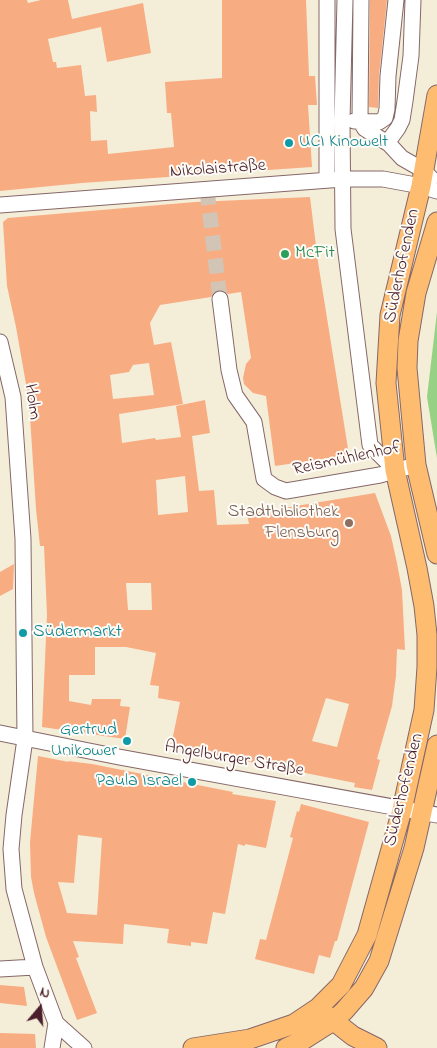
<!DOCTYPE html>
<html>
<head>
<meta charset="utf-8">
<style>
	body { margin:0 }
	#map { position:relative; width:437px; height:1048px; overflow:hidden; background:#f4eed9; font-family:"Indie Flower",sans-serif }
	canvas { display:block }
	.north { position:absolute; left:15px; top:983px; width:50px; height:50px; -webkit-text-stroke:4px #fdfcf7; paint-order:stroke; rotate:18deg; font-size:14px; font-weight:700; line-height:20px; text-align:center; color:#4a1f2b }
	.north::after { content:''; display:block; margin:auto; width:18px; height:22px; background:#4a1f2b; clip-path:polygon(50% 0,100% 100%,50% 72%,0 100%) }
</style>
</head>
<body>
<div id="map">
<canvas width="437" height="1048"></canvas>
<div class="north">N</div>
</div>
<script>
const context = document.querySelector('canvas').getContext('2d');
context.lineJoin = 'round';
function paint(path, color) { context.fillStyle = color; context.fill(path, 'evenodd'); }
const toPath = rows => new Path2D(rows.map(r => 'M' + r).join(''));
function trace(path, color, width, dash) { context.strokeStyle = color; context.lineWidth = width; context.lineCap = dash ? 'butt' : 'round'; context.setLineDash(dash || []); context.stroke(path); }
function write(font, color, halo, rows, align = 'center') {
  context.font = font + ' "Indie Flower",sans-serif'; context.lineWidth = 4; context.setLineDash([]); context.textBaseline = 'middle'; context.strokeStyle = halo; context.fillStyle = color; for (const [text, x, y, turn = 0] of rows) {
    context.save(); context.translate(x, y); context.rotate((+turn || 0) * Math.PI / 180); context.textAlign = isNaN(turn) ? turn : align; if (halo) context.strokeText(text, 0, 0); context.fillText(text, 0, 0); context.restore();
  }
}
paint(toPath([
	[437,312,437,458,427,397]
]), '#96d185');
paint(toPath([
	[0,0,27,0,28,3,41,0,68,0,72,19,143,3,151,53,107,62,101,27,48,39,53,62,56,62,57,68,81,65,85,96,96,95,97,112,90,111,91,141,107,140,108,154,174,147,171,113,167,113,165,82,222,78,222,0,306,0,309,76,315,76,317,105,308,105,312,167,82,183,0,191],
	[370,0,387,0,379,75,378,108,369,107],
	[310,197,318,262,349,455,275,466,266,396,253,393,244,384,243,378,246,364,251,358,241,292,228,294,224,291,218,290,214,292,211,297,160,305,150,323,154,345,171,342,183,404,119,414,122,443,155,438,156,440,181,437,176,406,205,400,210,433,192,436,199,491,214,490,217,525,249,524,247,514,375,493,391,536,397,563,402,590,405,650,397,649,396,676,392,706,377,759,380,760,372,790,354,787,355,783,171,746,180,702,158,698,159,686,150,685,156,653,126,647,95,647,95,675,69,675,69,701,91,705,92,699,121,699,120,706,130,707,125,739,42,727,47,615,44,546,40,546,36,509,29,401,16,327,7,286,3,222,8,218,195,202],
	[149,363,154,395,113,399,110,375,129,372,133,365],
	[185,476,188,512,158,515,156,480],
	[126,583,151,583,152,610,128,610],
	[326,698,349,704,337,747,312,741],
	[14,564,13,589,0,596,0,572],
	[38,756,69,762,68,761,92,764,233,792,232,794,276,801,266,848,245,844,245,846,238,844,225,914,213,912,207,944,191,942,191,946,167,943,169,929,124,924,123,944,73,941,79,957,76,958,97,1013,77,1020,46,937,34,893,31,877,30,842],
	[78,835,102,838,97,915,67,913,58,882,74,883],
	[301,804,369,822,337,941,335,941,330,958,319,955,314,974,255,959,260,939,266,940,293,838,290,837,297,811,299,812],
	[0,985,24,987,27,1006,0,1003],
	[0,1033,35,1034,36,1048,0,1048]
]), '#f8ac82');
trace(toPath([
	[207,190,220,299]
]), '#d2c5b6', 15, [15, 8]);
const minor = toPath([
	[327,0,327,180],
	[345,0,342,121,343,229,370,445,395,470],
	[361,0,360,121,365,129,389,144,402,158,423,170,431,178],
	[354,121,379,122,385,118,387,109,388,76,396,0],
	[389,144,390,139,398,128,402,120,405,101,411,56,413,0],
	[0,205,343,179,383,179,421,186,437,191],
	[220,299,229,370,235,395,254,422,264,479,275,487,286,491,380,475,416,465],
	[0,342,13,397,23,539,25,739,14,815,11,849,14,889,35,967,56,1023,84,1048],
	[0,733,119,757,437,815],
	[0,969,35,967],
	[52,1048,56,1023]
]);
const major = toPath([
	[437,222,416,293,408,341,407,368,416,465,437,554],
	[325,1014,353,1036,377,1048],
	[193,1048,250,1039,294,1024,318,1008,341,985,367,935,402,810,424,710,427,667,427,635,424,606,417,568,395,470,386,383,390,315,421,186,437,95],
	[286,1048,303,1040,333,1021,344,1011,364,988,379,961,414,848,437,745]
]);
trace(minor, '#866768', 17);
trace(major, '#866768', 21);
trace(minor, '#fff', 15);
trace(major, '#fdbc70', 19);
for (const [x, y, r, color] of [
	[289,143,5,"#0f9aa8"],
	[285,254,5,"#2e9e5b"],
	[349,523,5,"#8d6e63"],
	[23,633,5,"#0f9aa8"],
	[127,741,5,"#0f9aa8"],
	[192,782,5,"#0f9aa8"]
]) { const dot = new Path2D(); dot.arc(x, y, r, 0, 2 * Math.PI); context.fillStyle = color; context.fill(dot); trace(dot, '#fdfcf7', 2); }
write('18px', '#0d838f', '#fdfcf7', [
	["UCI Kinowelt",299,143],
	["Südermarkt",33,633],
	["Gertrud",117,731,"right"],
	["Unikower",117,752,"right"],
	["Paula Israel",182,782,"right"]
], 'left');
write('18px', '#4a1f2b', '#fdfcf7', [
	["Nikolaistraße",218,170,-4],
	["Süderhofenden",403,266,-78],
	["Holm",31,402,82],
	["Reismühlenhof",347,460,-12],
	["Angelburger Straße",234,760,10],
	["Süderhofenden",405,790,-76]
]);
write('18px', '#27864d', '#fdfcf7', [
	["McFit",295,254]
], 'left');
write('18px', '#785e54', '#fdfcf7', [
	["Stadtbibliothek",339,513],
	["Flensburg",339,534]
], 'right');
</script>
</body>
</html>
